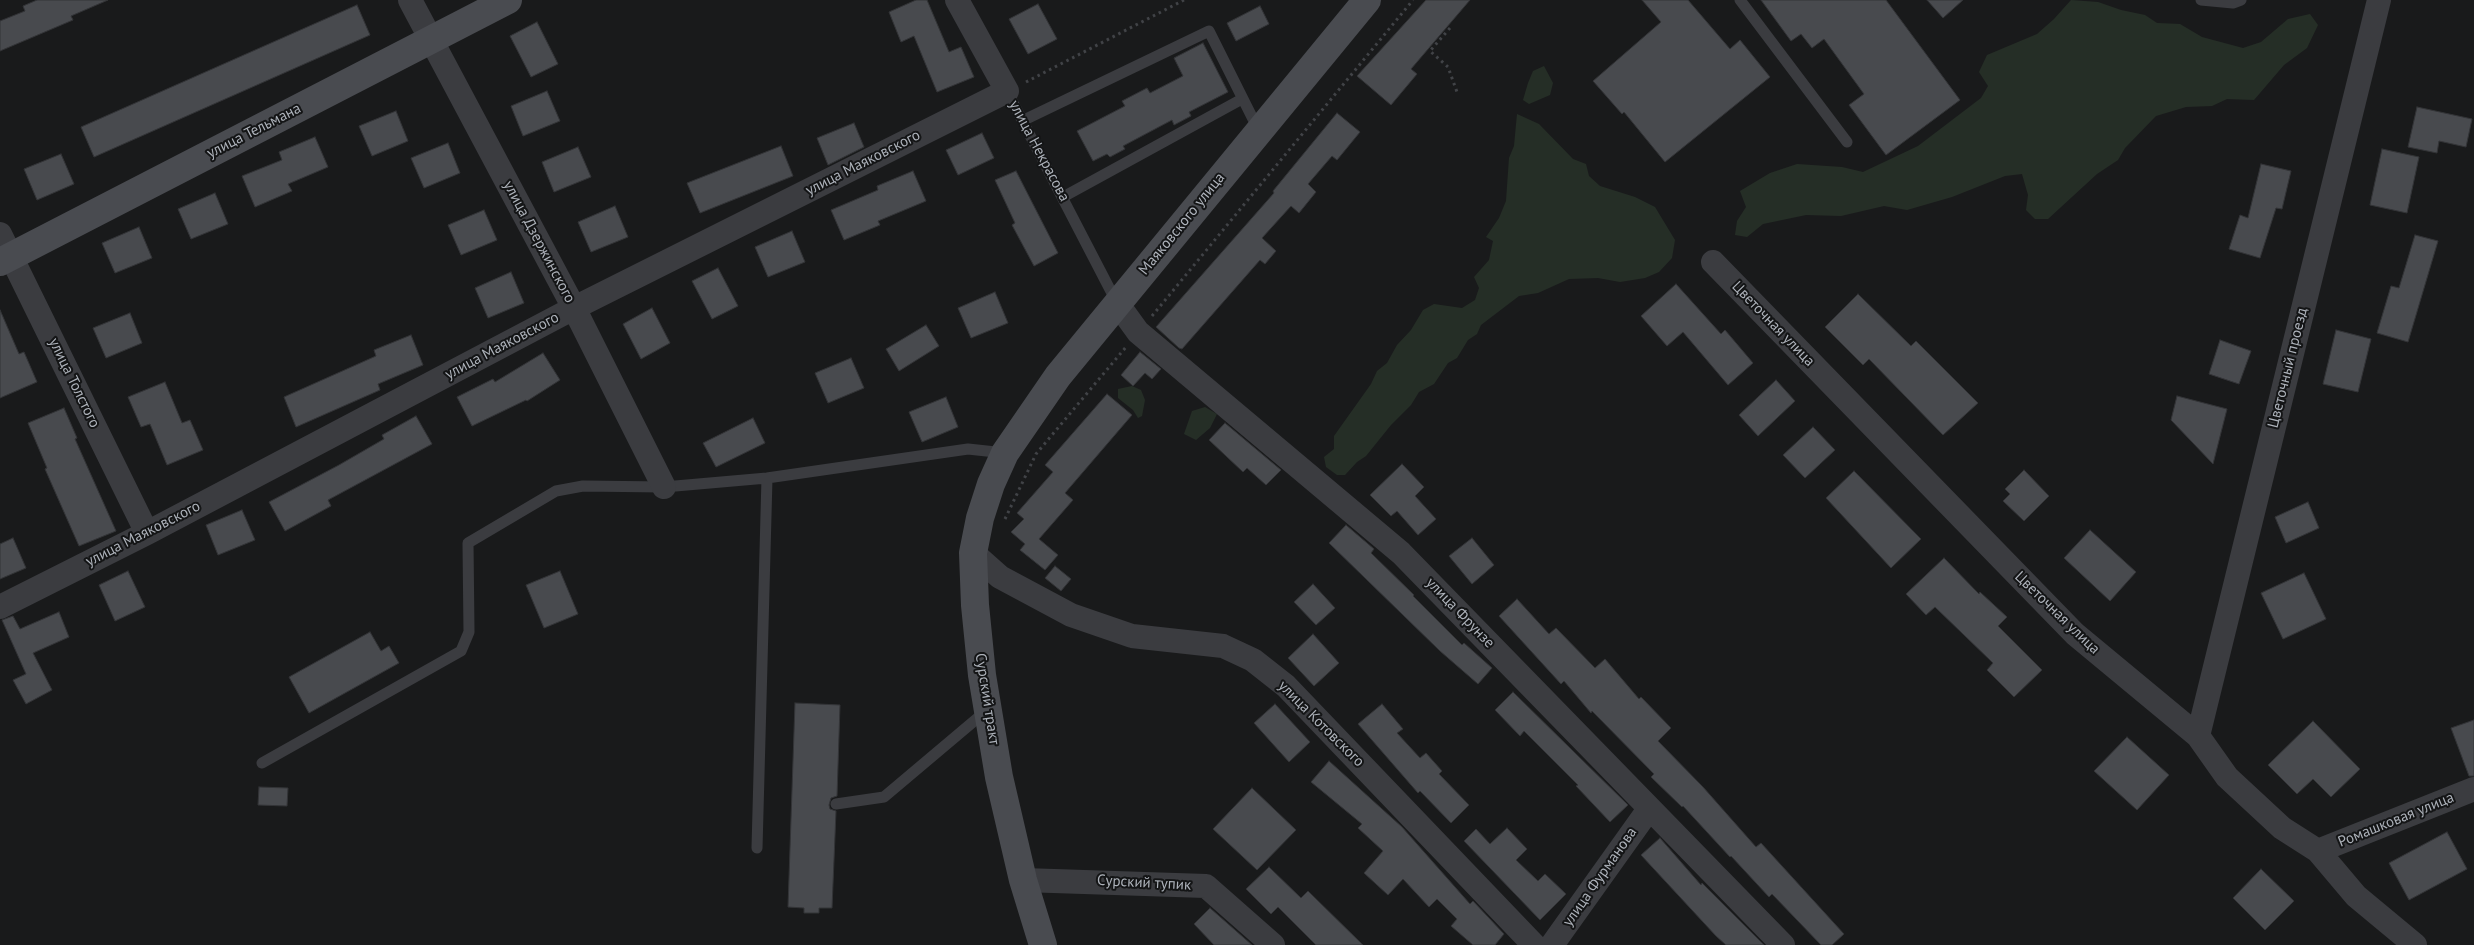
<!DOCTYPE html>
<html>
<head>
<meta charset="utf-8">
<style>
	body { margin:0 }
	canvas { display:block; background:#191a1b }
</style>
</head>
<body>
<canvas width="2474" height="945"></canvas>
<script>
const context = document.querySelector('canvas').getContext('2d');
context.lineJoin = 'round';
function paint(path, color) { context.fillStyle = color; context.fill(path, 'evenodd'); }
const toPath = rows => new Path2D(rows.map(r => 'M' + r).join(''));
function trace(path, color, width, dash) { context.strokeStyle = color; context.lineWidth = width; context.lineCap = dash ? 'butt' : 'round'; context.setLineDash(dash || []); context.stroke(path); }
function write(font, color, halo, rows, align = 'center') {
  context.font = font + ' "PT Sans",sans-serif'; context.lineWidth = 4; context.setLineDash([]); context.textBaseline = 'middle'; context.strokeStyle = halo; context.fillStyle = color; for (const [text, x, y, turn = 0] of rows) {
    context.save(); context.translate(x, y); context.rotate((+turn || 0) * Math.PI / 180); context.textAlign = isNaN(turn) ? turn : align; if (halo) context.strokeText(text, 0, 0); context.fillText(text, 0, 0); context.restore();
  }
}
paint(toPath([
	[2071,0,2098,2,2121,10,2145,15,2157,23,2180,24,2202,37,2243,48,2261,42,2288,19,2310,14,2318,25,2307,48,2284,65,2254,100,2227,99,2212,106,2186,107,2156,116,2125,148,2118,160,2097,174,2048,219,2035,219,2026,210,2028,195,2022,174,2005,176,1952,197,1907,210,1884,206,1841,216,1806,215,1763,224,1747,237,1735,235,1737,221,1746,207,1740,191,1770,173,1797,164,1842,167,1863,172,1918,146,1981,98,1988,86,1979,72,1987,55,2037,34,2054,19],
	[1544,66,1553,83,1550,95,1529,104,1523,100,1528,83,1533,71],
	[1517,114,1539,124,1573,159,1586,164,1589,176,1600,186,1635,197,1655,207,1675,240,1672,258,1659,272,1645,278,1620,282,1598,278,1569,279,1538,293,1519,296,1481,325,1477,334,1468,340,1457,358,1448,363,1434,384,1419,392,1411,405,1391,425,1366,456,1357,462,1345,475,1337,475,1326,467,1324,457,1334,449,1334,436,1371,384,1377,371,1387,363,1397,345,1411,330,1423,310,1434,304,1462,308,1475,300,1479,288,1474,277,1489,260,1493,241,1486,237,1499,218,1506,201,1509,158,1514,146],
	[1132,386,1141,390,1145,400,1142,416,1138,418,1133,410,1118,398,1118,389],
	[1205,407,1217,414,1210,428,1196,440,1184,434,1192,411]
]), '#252e26');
const building = toPath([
	[37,0,108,0,71,16,73,20,0,51,0,21,25,11,23,6,37,0],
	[916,0,927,0,949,52,961,47,974,77,937,92,914,36,901,42,889,12,916,0],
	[1426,0,1470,0,1411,69,1417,74,1391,105,1357,76,1426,0],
	[1642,0,1688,0,1730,49,1740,40,1770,77,1665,162,1624,112,1622,114,1593,81,1661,22,1642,0],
	[1761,0,1886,0,1960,100,1886,155,1849,105,1864,94,1824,39,1812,48,1801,34,1791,41,1761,0],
	[1927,0,1963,0,1943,18,1927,0],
	[1038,4,1057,39,1028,54,1009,19,1038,4],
	[357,5,370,35,94,157,81,127,357,5],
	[1260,6,1269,24,1236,41,1227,23,1260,6],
	[537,22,558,64,531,77,510,36,537,22],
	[1203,43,1228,92,1189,112,1191,116,1174,125,1172,120,1123,146,1125,149,1110,157,1107,154,1093,161,1077,131,1125,106,1122,101,1147,88,1150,93,1183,76,1174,58,1203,43],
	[547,91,560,121,523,136,511,106,547,91],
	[2417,107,2472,119,2466,147,2439,141,2437,153,2408,147,2417,107],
	[396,111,408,141,372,156,359,126,396,111],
	[1337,113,1360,132,1337,160,1332,156,1308,184,1316,192,1299,213,1291,206,1262,238,1276,251,1265,264,1260,260,1182,349,1179,348,1156,327,1274,193,1273,191,1337,113],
	[854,123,864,147,828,165,817,138,854,123],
	[982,133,994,158,958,175,946,150,982,133],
	[315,137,328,167,288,184,292,191,255,207,242,176,282,160,279,152,315,137],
	[448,143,460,173,424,188,411,158,448,143],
	[781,146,793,176,700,213,687,183,781,146],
	[578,147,591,177,554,192,542,162,578,147],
	[2382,149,2419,157,2407,213,2370,205,2382,149],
	[61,154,74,184,37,200,24,169,61,154],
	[2261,164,2291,171,2282,209,2276,208,2260,258,2229,249,2240,215,2248,218,2261,164],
	[913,171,926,201,878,221,880,225,844,240,831,210,878,190,877,186,913,171],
	[1016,171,1058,253,1034,266,1012,225,1015,223,995,180,1016,171],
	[215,193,228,224,191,239,178,209,215,193],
	[615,206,628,237,591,252,578,222,615,206],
	[484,210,497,240,461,255,448,225,484,210],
	[139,227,152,258,115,273,102,243,139,227],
	[792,231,805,262,768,277,755,247,792,231],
	[2415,235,2438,241,2408,342,2377,333,2391,286,2399,288,2415,235],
	[718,268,738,306,712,319,692,281,718,268],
	[511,272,524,303,488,318,475,288,511,272],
	[1676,284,1721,334,1725,330,1753,363,1728,385,1683,332,1667,346,1641,316,1676,284],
	[995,292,1008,323,971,338,958,308,995,292],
	[1858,294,1911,346,1916,341,1978,403,1943,435,1869,359,1863,365,1825,327,1858,294],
	[652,308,670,343,641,359,623,324,652,308],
	[0,310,19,354,24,352,37,382,0,398,0,310],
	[130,313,142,343,106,358,93,328,130,313],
	[926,325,939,346,899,371,886,349,926,325],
	[2336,330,2371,339,2358,392,2323,384,2336,330],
	[411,335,423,365,378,384,380,390,296,427,284,397,376,356,374,350,411,335],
	[2220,340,2251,351,2239,384,2209,374,2220,340],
	[1140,352,1161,369,1152,379,1145,373,1133,386,1121,375,1140,352],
	[543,353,560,380,527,401,526,400,472,426,457,397,493,379,495,382,543,353],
	[851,358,864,388,828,403,815,373,851,358],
	[1776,380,1795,401,1758,436,1739,415,1776,380],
	[165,382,182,423,190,420,203,450,167,465,150,424,141,427,128,397,165,382],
	[1107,394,1132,415,1065,493,1073,500,1039,539,1058,555,1045,570,1020,550,1025,544,1011,532,1024,519,1017,513,1053,472,1045,465,1107,394],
	[2177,396,2227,409,2213,464,2171,420,2177,396],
	[946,397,958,427,922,442,909,412,946,397],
	[64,408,77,438,75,439,116,531,79,546,45,469,47,468,28,423,64,408],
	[416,416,432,444,328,500,331,506,285,531,269,502,339,465,384,439,382,435,416,416],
	[753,418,765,443,716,467,703,443,753,418],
	[1225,423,1281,470,1266,485,1247,468,1243,472,1209,440,1225,423],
	[1813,427,1835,450,1805,478,1783,455,1813,427],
	[1402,464,1424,487,1415,496,1436,519,1418,535,1397,511,1391,516,1370,495,1402,464],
	[2024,470,2049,496,2024,521,2003,501,2010,494,2005,489,2024,470],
	[1854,471,1921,539,1891,568,1826,498,1854,471],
	[2308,502,2319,528,2286,543,2275,517,2308,502],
	[242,510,255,540,218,555,206,525,242,510],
	[1346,525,1374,549,1371,553,1414,595,1413,596,1462,645,1464,643,1492,668,1478,684,1440,651,1329,543,1346,525],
	[2090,530,2136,572,2110,601,2064,558,2090,530],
	[13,538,26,568,0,579,0,544,13,538],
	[1472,538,1494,565,1472,584,1449,556,1472,538],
	[1944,558,1979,594,1980,592,2007,617,1998,626,2042,670,2014,697,1987,670,1993,663,1935,607,1926,615,1906,594,1944,558],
	[1055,566,1071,579,1061,591,1045,578,1055,566],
	[128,571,145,607,115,621,99,585,128,571],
	[560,571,578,614,544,628,526,585,560,571],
	[2304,573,2326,619,2283,639,2261,593,2304,573],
	[1313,584,1335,608,1316,625,1294,602,1313,584],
	[1517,599,1549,634,1556,628,1595,668,1605,659,1639,699,1641,697,1671,728,1658,741,1703,787,1756,847,1761,843,1844,934,1832,945,1821,945,1772,894,1769,897,1731,856,1730,857,1683,806,1682,807,1651,777,1654,774,1592,711,1591,713,1564,681,1561,684,1499,616,1517,599],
	[59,612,69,637,33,653,52,690,26,704,13,680,26,674,2,620,13,616,20,629,59,612],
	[370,632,381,651,389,646,399,663,309,713,289,677,370,632],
	[1313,634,1339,663,1314,686,1288,658,1313,634],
	[1513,692,1628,805,1610,822,1576,786,1578,785,1524,731,1520,736,1495,710,1513,692],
	[795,703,840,705,837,796,831,798,829,805,830,809,836,811,832,908,819,908,819,913,804,913,804,908,788,907,795,703],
	[1275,704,1310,742,1289,762,1254,723,1275,704],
	[1382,704,1403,729,1397,733,1420,758,1426,753,1442,771,1439,774,1469,805,1451,823,1420,791,1418,793,1358,724,1382,704],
	[2474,720,2474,776,2469,776,2451,728,2474,720],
	[2313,721,2360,769,2331,797,2313,779,2297,794,2268,765,2313,721],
	[2127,737,2169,775,2137,810,2094,771,2127,737],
	[1329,761,1402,827,1470,904,1473,901,1504,934,1495,945,1473,945,1451,926,1457,919,1437,899,1429,907,1403,879,1388,895,1364,873,1383,851,1358,828,1362,824,1311,782,1329,761],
	[259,787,288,788,287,806,258,805,259,787],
	[1252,788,1296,830,1257,870,1213,829,1252,788],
	[1507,828,1527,849,1516,860,1538,881,1545,874,1566,894,1540,920,1464,841,1476,829,1490,844,1507,828],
	[2447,832,2467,869,2409,900,2389,863,2447,832],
	[1660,838,1701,885,1702,883,1764,945,1726,945,1716,936,1641,855,1660,838],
	[1269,867,1301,898,1308,891,1363,945,1316,945,1278,907,1271,914,1246,889,1269,867],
	[2261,869,2294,901,2265,930,2233,898,2261,869],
	[1210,908,1252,945,1214,945,1194,924,1210,908]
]);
paint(building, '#484a4e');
trace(building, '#333437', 1);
trace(toPath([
	[1450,28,1430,51,1448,67,1457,92],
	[1026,82,1184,0],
	[1152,316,1413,0],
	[1005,519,1036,454,1126,347]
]), '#414347', 3, [2.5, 4]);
trace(toPath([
	[1740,0,1847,142],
	[2201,0,2233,3,2241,0],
	[1007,91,1117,303],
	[1024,120,1209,31,1259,131],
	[1063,197,1242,99],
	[262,763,461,651,469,632,468,543,556,491,583,486,664,487,767,478,968,449,1005,453],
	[836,804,884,797,986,711],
	[757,848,767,478]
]), '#3b3c40', 11);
trace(toPath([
	[410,0,574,308,664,487],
	[0,234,147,533],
	[1713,262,2075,634,2198,736,2227,777,2282,828,2318,851,2356,896,2415,945],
	[1117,303,1138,332,1401,553,1783,945],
	[973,553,1000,577,1071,615,1132,636,1223,646,1253,660,1286,686,1534,945],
	[0,607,147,533,574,308,1007,91,957,0],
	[2198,736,2379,0],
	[2318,851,2474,789],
	[1023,880,1206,886,1273,945],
	[1552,945,1649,809]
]), '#3b3c40', 24);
trace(toPath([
	[0,262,508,0],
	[1043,945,1023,880,999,777,982,675,975,605,973,553,980,518,991,484,1005,453,1058,376,1367,0]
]), '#494b50', 28);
write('15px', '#adb2ba', '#141516', [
	["улица Тельмана",254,131,-27],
	["улица Некрасова",1039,151,62],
	["улица Маяковского",863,163,-27],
	["Маяковского улица",1182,224,-51],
	["улица Дзержинского",539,242,62],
	["Цветочная улица",1773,324,46],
	["улица Маяковского",502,346,-28],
	["Цветочный проезд",2288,368,-76],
	["улица Толстого",74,383,64],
	["улица Маяковского",143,534,-27],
	["улица Фрунзе",1460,613,46],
	["Цветочная улица",2057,613,44],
	["Сурский тракт",987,699,81],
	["улица Котовского",1321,724,45],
	["Ромашковая улица",2396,820,-22],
	["улица Фурманова",1600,877,-55],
	["Сурский тупик",1144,883,3]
]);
</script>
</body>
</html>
